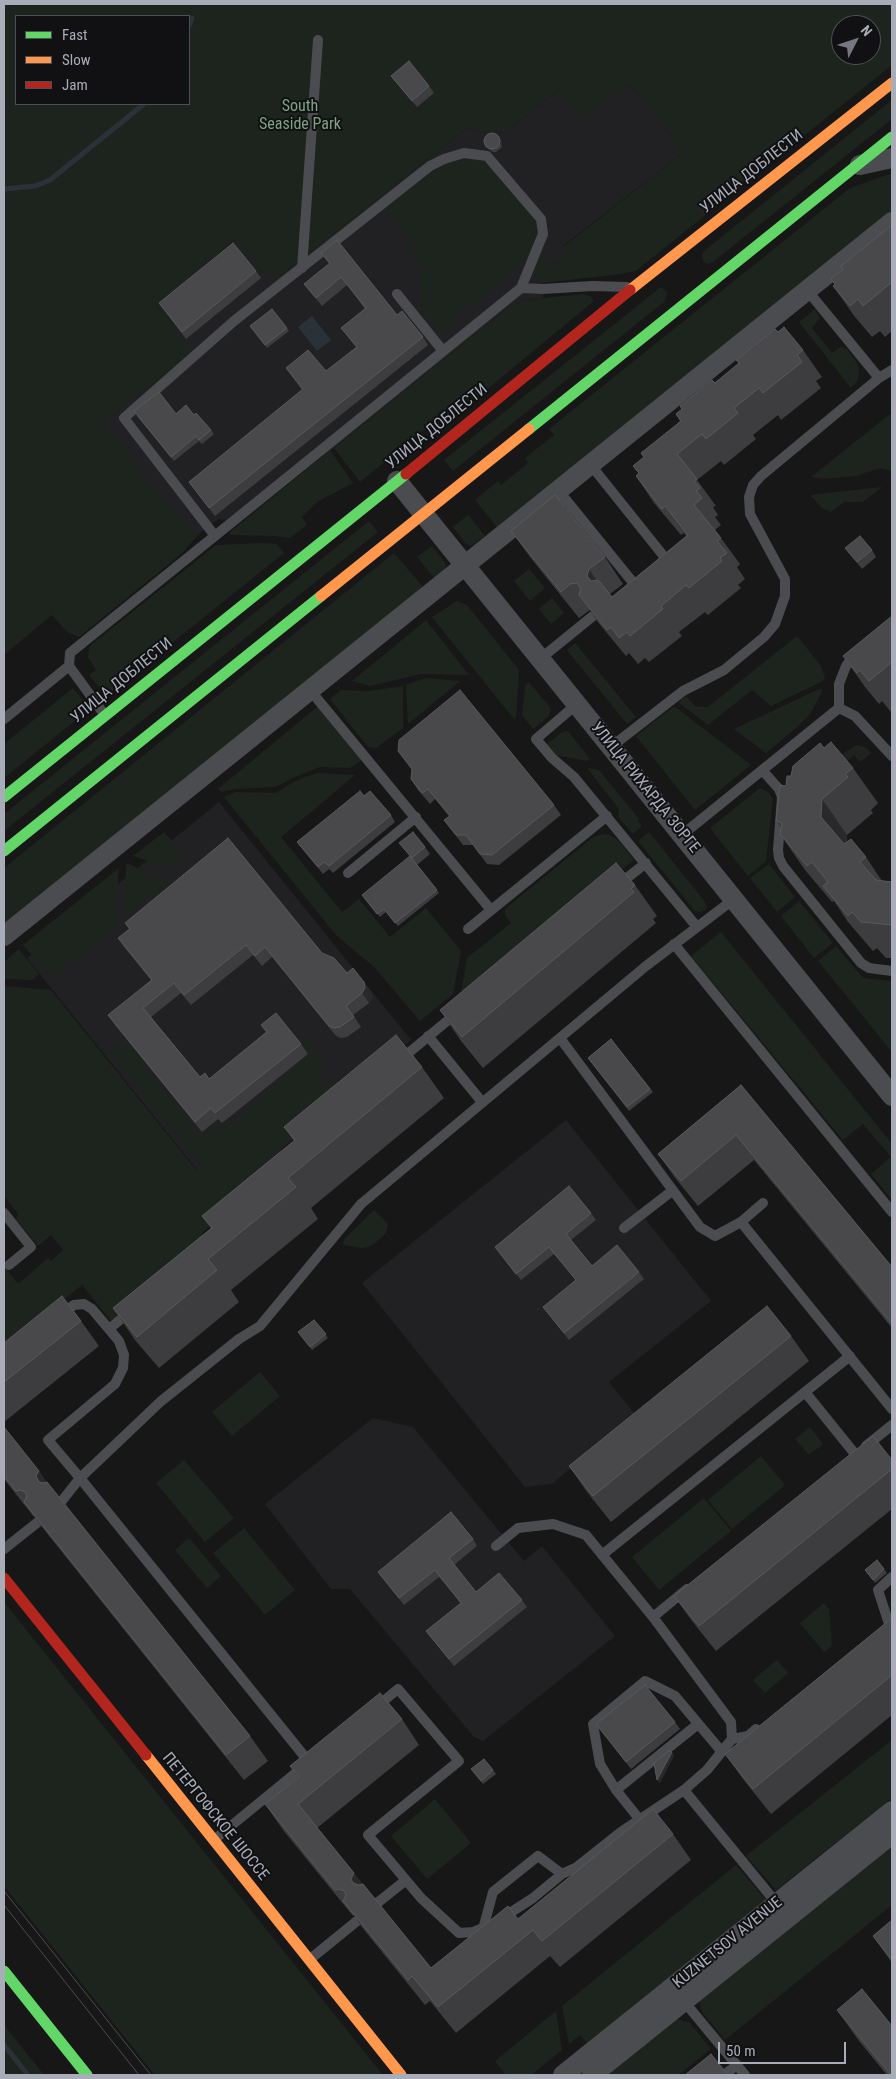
<!DOCTYPE html>
<html>
<head>
<meta charset="utf-8">
<style>
	body { margin:0 }
	#map { position:relative; width:896px; height:2079px; overflow:hidden; background:#171717; font-family:"Roboto Condensed",sans-serif }
	canvas { display:block }
	.frame { position:absolute; inset:0; border:5px solid #a8adb8; pointer-events:none }
	.legend { position:absolute; left:15px; top:15px; width:175px; height:90px; box-sizing:border-box; background:#111113; border:1px solid #4d4f55; margin:0; padding:6px 9px; list-style:none; font-size:15px; color:#a8adb8 }
	.legend li { display:flex; align-items:center; gap:10px; height:25px }
	.legend b { width:25px; border:1px solid #4d4f55 }
	.north { position:absolute; left:831px; top:15px; width:50px; height:50px; box-sizing:border-box; background:#111113; border:1px solid #4d4f55; border-radius:50%; rotate:49deg; font-size:14px; font-weight:700; line-height:20px; text-align:center; color:#a8adb8 }
	.north::after { content:''; display:block; margin:auto; width:18px; height:22px; background:#757880; clip-path:polygon(50% 0,100% 100%,50% 72%,0 100%) }
	.scale { position:absolute; left:718px; top:2042px; width:128px; height:22px; box-sizing:border-box; border:2px solid #a8adb8; border-top:0; padding-left:6px; font-size:15px; line-height:18px; white-space:nowrap; color:#a8adb8; -webkit-text-stroke:4px #111113; paint-order:stroke }
</style>
</head>
<body>
<div id="map">
<canvas width="896" height="2079"></canvas>
<div class="frame"></div>
<ul class="legend">
<li><b style="height:6px;background:#63d668"></b>Fast</li>
<li><b style="height:6px;background:#ff974d"></b>Slow</li>
<li><b style="height:6px;background:#b3261e"></b>Jam</li>
</ul>
<div class="north">N</div>
<div class="scale">50 m</div>
</div>
<script>
const context = document.querySelector('canvas').getContext('2d');
context.lineJoin = 'round';
function paint(path, color) { context.fillStyle = color; context.fill(path, 'evenodd'); }
const toPath = rows => new Path2D(rows.map(r => 'M' + r).join(''));
function trace(path, color, width, dash) { context.strokeStyle = color; context.lineWidth = width; context.lineCap = dash ? 'butt' : 'round'; context.setLineDash(dash || []); context.stroke(path); }
function write(font, color, halo, rows, align = 'center') {
  context.font = font + ' "Roboto Condensed",sans-serif'; context.lineWidth = 4; context.setLineDash([]); context.textBaseline = 'middle'; context.strokeStyle = halo; context.fillStyle = color; for (const [text, x, y, turn = 0] of rows) {
    context.save(); context.translate(x, y); context.rotate((+turn || 0) * Math.PI / 180); context.textAlign = isNaN(turn) ? turn : align; if (halo) context.strokeText(text, 0, 0); context.fillText(text, 0, 0); context.restore();
  }
}
paint(toPath([
	[629,84,684,152,563,246,569,253,555,265,545,254,538,280,543,283,543,298,525,300,510,306,324,456,317,448,226,520,219,519,200,533,191,535,102,422,153,384,192,350,157,306,235,240,264,274,281,275,467,128,487,133,507,131,558,91,607,100],
	[219,802,411,1040,369,1075,350,1072,337,1082,218,1196,27,958],
	[566,1120,711,1301,609,1382,635,1414,552,1484,525,1487,362,1283],
	[373,1418,413,1427,524,1561,542,1546,615,1636,483,1741,474,1737,350,1589,331,1589,265,1504]
]), '#212123');
paint(toPath([
	[4,4,892,4,892,65,636,271,621,274,543,283,537,280,534,274,536,264,545,254,555,265,568,253,563,247,684,152,629,84,583,120,558,91,507,131,487,133,467,128,281,275,271,277,264,274,234,240,157,306,193,350,153,384,103,422,191,534,200,533,180,555,79,637,67,632,52,615,4,655],
	[16,16,189,16,189,104,16,104],
	[841,25,871,25,871,55,841,55],
	[892,100,892,119,713,262,708,264,703,261,702,256,704,251],
	[465,160,482,160,487,162,534,216,538,234,529,256,453,319,457,325,441,335,420,310,421,287,419,275,424,270,409,251,414,246,384,210,430,173,446,163],
	[892,173,892,211,497,527,475,500,498,481,501,485,528,463,525,458,554,435,549,429,850,188],
	[661,287,667,292,665,301,453,471,444,460],
	[583,294,590,296,594,301,451,419,445,413,360,482,334,448,510,306,525,300],
	[815,309,820,318,812,328,832,353,840,347,846,348,857,363,859,369,858,380,851,388,799,322],
	[890,414,892,417,892,471,879,468,856,476,825,479,811,477],
	[330,450,353,483,317,502,302,517,307,525,290,538,273,536,231,535,229,533],
	[882,487,863,502,844,502,831,512,822,508,810,495],
	[468,515,485,536,471,546,466,544,453,527],
	[369,521,378,532,4,831,4,814],
	[262,543,277,544,284,553,106,696,89,675,96,670,88,657,89,649,91,645,216,545],
	[432,546,446,564,445,569,434,578,417,557],
	[394,553,423,587,4,924,4,868],
	[529,569,545,588,530,601,514,581],
	[552,598,564,613,551,624,539,609],
	[457,601,467,605,519,670,516,717,514,719,432,617],
	[426,620,469,675,420,674,370,686,352,681],
	[797,636,821,666,825,678,823,681,771,706,752,690,708,725,678,702,686,696,695,706,708,707],
	[575,643,636,717,627,724,567,650],
	[426,678,460,681,408,724,406,685],
	[529,682,551,709,549,716,533,729,522,715,525,686],
	[403,686,403,728,376,748,368,747,330,699,341,690,369,691],
	[73,688,87,705,86,712,4,778,4,744],
	[819,689,822,689,821,694,810,714,797,727,766,753,734,729],
	[318,706,362,760,350,768,320,767,295,777,275,787,236,789,221,792,218,789],
	[674,706,751,765,695,810,636,736],
	[568,731,590,759,587,761,555,755,546,745,562,732],
	[856,745,865,747,871,752,870,754,860,762,854,755,845,763,839,756],
	[587,768,599,770,639,819,638,821,642,826,633,834,618,817,619,809],
	[317,773,355,775,281,837,342,912,359,899,390,937,426,908,461,951,453,994,420,1021,374,967,336,935,224,797,236,792,276,793,295,781],
	[760,788,768,792,773,799,766,861,748,876,710,828],
	[164,832,184,855,168,868,133,856],
	[649,832,705,902,707,907,705,910,700,912,695,911,638,841],
	[604,834,610,835,619,841,634,860,460,999,467,958,511,923,505,915,505,909,593,837],
	[126,863,171,881,127,917,125,915],
	[769,864,795,897,777,912,750,878],
	[119,868,115,927,58,973,48,974,23,945],
	[799,901,833,943,814,958,781,916],
	[721,932,892,1144,892,1200,871,1174,891,1157,863,1124,843,1140,691,956],
	[836,946,863,978,892,981,892,1052,818,961],
	[19,949,39,974,32,980,4,979,4,962],
	[4,986,51,990,197,1171,202,1167,112,1055,114,1053,111,1050,124,1040,201,1135,218,1122,224,1128,311,1056,297,1039,304,1033,324,1061,323,1071,317,1075,324,1083,331,1080,340,1083,342,1101,281,1149,268,1175,249,1194,203,1232,196,1248,111,1321,82,1285,4,1349,4,1266,18,1284,48,1258,51,1261,63,1250,51,1235,38,1246,16,1219,18,1214,4,1196],
	[374,1210,388,1224,386,1233,374,1244,368,1247,362,1248,343,1245,344,1239],
	[260,1372,280,1396,232,1436,212,1412],
	[810,1427,823,1444,809,1455,795,1439],
	[761,1456,785,1485,732,1529,708,1500],
	[184,1460,234,1518,205,1542,156,1483],
	[704,1498,731,1531,659,1590,632,1557],
	[244,1528,295,1590,265,1615,213,1553],
	[189,1538,221,1576,207,1588,175,1550],
	[4,1602,383,2075,155,2075,4,1886],
	[824,1603,829,1609,832,1646,824,1652,800,1623],
	[777,1660,788,1673,765,1693,753,1680],
	[892,1740,892,1798,776,1890,746,1856],
	[435,1799,471,1843,427,1879,391,1836],
	[892,1847,892,1905,725,2040,702,2012,699,2001],
	[736,1865,766,1900,587,2043,580,2035,569,2044,562,2006],
	[556,2011,562,2050,531,2075,506,2075,495,2061],
	[677,2019,689,2022,711,2049,678,2075,612,2075,611,2073],
	[4,2025,44,2075,4,2075]
]), '#1d241e');
paint(toPath([
	[312,316,331,340,317,351,298,327]
]), '#2a3239');
trace(toPath([
	[189,26,192,18],
	[4,189,35,186,50,180,144,104],
	[4,2045,28,2075]
]), '#2a3239', 5);
trace(toPath([
	[302,268,318,40],
	[521,288,543,289,592,286,627,287],
	[807,290,879,378],
	[397,294,443,351],
	[590,464,666,559,661,564],
	[558,490,635,585],
	[540,659,593,616],
	[310,690,491,910],
	[577,704,536,739,552,758,574,777,697,927],
	[839,708,839,684,846,666,856,653],
	[839,708,855,716,892,756],
	[104,714,69,666,70,653,320,451,521,288,543,234,541,219,487,156,464,153,444,159,430,166,234,321,124,418,215,536],
	[4,719,69,666],
	[611,747,683,691,724,670,764,637,775,624,785,596,785,579,750,514,749,497,753,485,761,476,879,378,892,370],
	[763,771,779,789,782,797,778,850,779,858,783,866,861,963,869,968,892,971],
	[682,835,839,708],
	[348,873,416,817],
	[618,885,646,863],
	[468,929,607,816],
	[674,944,892,1212],
	[428,1036,482,1102],
	[560,1038,700,1227,715,1236,741,1222,892,1409],
	[400,1060,458,1012],
	[4,1213,31,1247,9,1265],
	[741,1222,763,1203],
	[624,1228,672,1191],
	[59,1315,74,1305,84,1304,92,1309,119,1341,124,1355,123,1368,115,1384,48,1440,80,1478,61,1502],
	[109,1329,132,1310],
	[805,1392,855,1454],
	[866,1446,892,1425],
	[496,1546,518,1528,553,1524,586,1535,653,1617,731,1722,732,1739],
	[4,1549,38,1522],
	[602,1555,850,1356],
	[653,1617,687,1589],
	[890,1627,878,1590,892,1577],
	[375,1708,398,1689,459,1761,368,1835,421,1898,459,1933,473,1932,489,1925],
	[616,1790,698,1724],
	[684,1790,778,1905],
	[640,1820,616,1790,600,1764,593,1724,645,1681,675,1696,722,1752],
	[215,1839,309,1762,80,1478,160,1402,239,1339,260,1326,361,1204,646,966,734,899],
	[376,1904,406,1880],
	[502,1918,533,1898,562,1874,577,1867,621,1832,684,1790,707,1770,732,1739,748,1736,756,1729],
	[483,1929,493,1892,538,1856,562,1874],
	[309,1960,357,1921],
	[682,1999,745,2075],
	[724,2075,737,2065]
]), '#4b4c50', 10);
trace(toPath([
	[860,165,892,158],
	[397,481,892,1096],
	[4,936,892,222],
	[563,2075,892,1811],
	[592,2075,892,1834]
]), '#4b4c50', 20);
trace(toPath([
	[529,429,892,137],
	[4,797,406,474],
	[4,851,321,596],
	[4,1971,87,2075]
]), '#63d668', 11);
trace(toPath([
	[630,290,892,83],
	[321,596,529,429],
	[146,1755,401,2075]
]), '#ff974d', 11);
trace(toPath([
	[406,474,630,290],
	[4,1578,146,1755]
]), '#b3261e', 11);
trace(toPath([
	[4,1891,151,2075],
	[4,1905,139,2075]
]), '#4b4c4f', 1);
paint(toPath([
	[391,76,429,86,434,93,417,107],
	[502,141,502,147,496,152,493,152,487,148,484,145],
	[892,225,892,331,885,337,880,331,872,337,855,317,833,286,835,285,831,279],
	[321,253,397,315,423,337,428,345,215,516,189,482,302,390,286,368,326,371,356,347,341,328,365,309,347,285,322,306,304,284,329,264],
	[256,271,261,278,186,339,159,303],
	[250,326,287,328,289,331,267,348],
	[778,332,803,350,822,377,816,381,821,388,781,420,778,415,753,435,756,439,724,465,721,461,697,480,716,506,713,507,718,515,715,517,721,525,715,530,740,564,737,567,745,579,738,585,741,588,708,615,705,612,679,632,682,636,649,662,645,658,638,664,629,653,626,656,597,621,590,610,579,618,530,557,511,531,605,557,623,584,610,594,612,597,686,536,684,533,681,535,654,503,636,476,639,474,633,466,644,458,680,421,676,414],
	[176,414,194,415,211,430,214,434,202,444,199,441,174,461,137,416],
	[845,548,872,550,876,557,862,569],
	[892,616,892,711,891,712,882,701,879,704,865,687,843,656],
	[824,748,853,768,878,803,871,810,873,813,847,835,847,842,866,857,882,881,892,882,892,958,886,958,877,948,873,951,848,922,834,901,832,902,805,870,780,834,781,828,776,821,786,786],
	[398,751,554,805,561,815,499,865,487,864,473,845,463,845,444,820,449,816,435,799,430,804,418,790,411,779,412,770],
	[364,796,391,815,395,822,333,873,329,869,323,874,297,842],
	[399,843,425,847,430,854,417,865,439,893,398,926,386,912,380,917,364,898,410,856],
	[635,885,657,916,653,919,656,923,483,1068,461,1041,440,1010],
	[125,923,322,953,347,973,364,982,371,992,372,998,369,1003,353,1015,361,1027,347,1037,341,1038,336,1036,272,957,262,966,253,955,191,1005,181,993,151,1017,200,1077,209,1079,266,1032,261,1025,301,1044,308,1054,222,1123,218,1119,202,1132,115,1025,108,1015,151,980,125,948,118,938,129,929],
	[611,1039,653,1092,629,1111,588,1058],
	[422,1067,444,1098,311,1208,318,1219,231,1290,239,1302,159,1368,135,1340,113,1308,211,1228,202,1216,294,1141,284,1127],
	[741,1085,892,1267,892,1328,754,1160,698,1206,676,1179,658,1154],
	[591,1213,596,1220,571,1240,592,1266,639,1272,644,1279,569,1340,543,1307,576,1280,554,1254,521,1280,495,1247],
	[314,1320,328,1338,312,1350,298,1332],
	[81,1321,99,1346,4,1422,4,1343],
	[791,1336,809,1361,611,1522,587,1492,569,1466],
	[4,1427,39,1471,46,1482,250,1736,268,1761,244,1780,42,1527,34,1516,34,1517,4,1479],
	[892,1460,892,1509,716,1651,692,1621,674,1596],
	[473,1539,477,1546,454,1565,476,1592,522,1600,527,1607,454,1666,426,1631,461,1603,439,1577,404,1605,378,1572],
	[877,1560,887,1573,875,1583,865,1570],
	[892,1618,892,1715,771,1814,743,1779,725,1754],
	[402,1719,419,1745,317,1828,354,1873,362,1884,431,1968,518,1919,673,1834,691,1860,560,1967,550,1956,456,2033,430,2001,425,2005,361,1926,354,1915,353,1916,283,1830,265,1804,298,1778,290,1766],
	[675,1722,680,1729,631,1769,596,1724],
	[493,1770,496,1774,483,1784,474,1773],
	[892,1920,892,1963,873,1936],
	[837,2010,892,2075,887,2075,859,2041]
]), '#3d3d3f');
paint(toPath([
	[499,138,502,141,502,147,500,143],
	[589,569,607,596,605,602,587,576],
	[822,799,847,835,846,852,821,817],
	[364,982,371,992,372,998,369,1003,362,993],
	[39,1471,57,1497,39,1482,36,1476],
	[672,1752,674,1756,660,1783,657,1780],
	[354,1873,372,1899,353,1883,351,1879]
]), '#29292a');
const building = toPath([
	[409,61,429,86,412,101,391,76,409,61],
	'484 141a8 8 0 1 1 16 0a8 8 0 1 1-16 0Z',
	[892,225,892,282,863,306,858,299,850,306,833,286,835,284,831,279,843,269,841,266,892,225],
	[337,240,397,315,402,311,423,337,209,508,189,482,303,389,286,368,308,350,326,371,357,347,341,328,366,308,341,277,316,298,304,284,330,263,321,253,337,240],
	[233,243,256,271,182,332,159,303,233,243],
	[272,309,287,328,265,345,250,326,272,309],
	[784,327,803,350,797,355,802,362,763,393,759,388,734,408,738,413,706,439,702,434,677,454,697,479,694,481,700,488,696,491,702,498,694,505,721,538,717,541,727,553,720,558,722,561,689,588,686,585,661,606,663,609,630,636,627,632,619,638,611,627,607,630,579,595,581,589,577,583,570,584,561,592,511,531,555,495,605,557,589,569,587,576,591,581,598,580,612,597,688,535,665,506,662,509,636,476,639,473,633,466,644,457,641,453,681,421,676,414,682,409,680,406,712,380,715,383,739,363,736,360,775,329,778,332,784,327],
	[159,392,176,414,186,405,194,415,196,413,211,430,199,440,196,436,171,457,134,411,159,392],
	[860,536,872,550,857,562,845,548,860,536],
	[892,616,892,662,869,681,860,670,857,673,843,656,892,616],
	[460,690,554,805,492,855,480,854,466,835,456,835,444,820,450,816,428,789,422,793,411,779,412,769,398,751,399,740,460,690],
	[831,742,853,768,845,774,848,777,822,799,821,817,844,844,851,839,866,857,860,862,876,880,892,882,892,925,861,922,852,912,848,916,823,886,828,882,812,862,807,866,780,834,782,823,776,821,780,785,786,786,787,776,791,776,793,766,820,743,824,748,831,742],
	[360,791,364,796,370,791,391,815,329,866,324,862,318,867,297,842,360,791],
	[413,832,425,847,412,858,399,843,413,832],
	[228,838,322,953,334,958,347,973,353,968,364,982,365,988,362,993,346,1006,354,1017,340,1027,334,1028,329,1026,265,947,255,956,246,945,184,995,174,983,143,1008,200,1077,205,1073,209,1079,267,1032,261,1025,276,1013,301,1044,215,1113,211,1108,195,1122,108,1015,152,980,118,938,130,929,125,923,228,838],
	[410,856,437,890,395,923,384,909,377,914,362,895,410,856],
	[616,863,635,885,631,889,634,892,462,1037,440,1010,616,863],
	[396,1035,422,1067,288,1178,296,1187,208,1259,217,1270,137,1337,113,1308,212,1228,202,1216,295,1140,284,1127,396,1035],
	[611,1039,650,1089,627,1107,588,1058,611,1039],
	[741,1085,892,1267,892,1324,736,1135,681,1181,658,1154,741,1085],
	[569,1186,591,1213,566,1234,592,1266,617,1245,639,1272,564,1333,543,1307,576,1280,549,1247,516,1274,495,1247,569,1186],
	[62,1296,81,1321,4,1382,4,1343,62,1296],
	[767,1306,791,1336,593,1496,569,1466,767,1306],
	[314,1320,326,1334,310,1347,298,1332,314,1320],
	[4,1427,39,1471,36,1476,39,1482,43,1483,47,1482,250,1736,226,1755,24,1502,27,1496,25,1492,20,1490,16,1491,4,1476,4,1427],
	[873,1436,892,1460,892,1469,699,1626,674,1596,873,1436],
	[451,1512,473,1539,449,1558,476,1592,499,1573,522,1600,449,1659,426,1631,461,1603,435,1570,399,1598,378,1572,451,1512],
	[877,1560,884,1569,873,1580,865,1570,877,1560],
	[892,1618,892,1675,753,1789,725,1754,892,1618],
	[645,1685,675,1722,626,1762,596,1724,645,1685],
	[380,1693,402,1719,298,1804,354,1873,351,1879,353,1883,359,1885,363,1884,431,1968,508,1906,518,1919,653,1809,673,1834,542,1941,533,1930,438,2007,412,1976,408,1980,343,1901,346,1895,344,1891,339,1889,335,1890,265,1804,299,1777,290,1766,380,1693],
	[669,1751,672,1752,657,1780,654,1763,669,1751],
	[484,1759,493,1770,481,1781,471,1769,484,1759],
	[892,1920,892,1960,873,1936,892,1920],
	[862,1989,892,2026,892,2075,891,2075,837,2010,862,1989],
	[711,2054,728,2075,685,2075,711,2054]
]);
paint(building, '#49494c');
trace(building, '#58595d', 1);
write('16px', '#7fa381', '#111113', [
	["South",300,107],
	["Seaside Park",300,125]
]);
write('16px', '#a8adb8', '#111113', [
	["УЛИЦА ДОБЛЕСТИ",752,172,-38],
	["УЛИЦА ДОБЛЕСТИ",437,427,-39],
	["УЛИЦА ДОБЛЕСТИ",122,681,-39],
	["УЛИЦА РИХАРДА ЗОРГЕ",645,788,51],
	["ПЕТЕРГОФСКОЕ ШОССЕ",215,1817,51],
	["KUZNETSOV AVENUE",728,1943,-39]
]);
</script>
</body>
</html>
